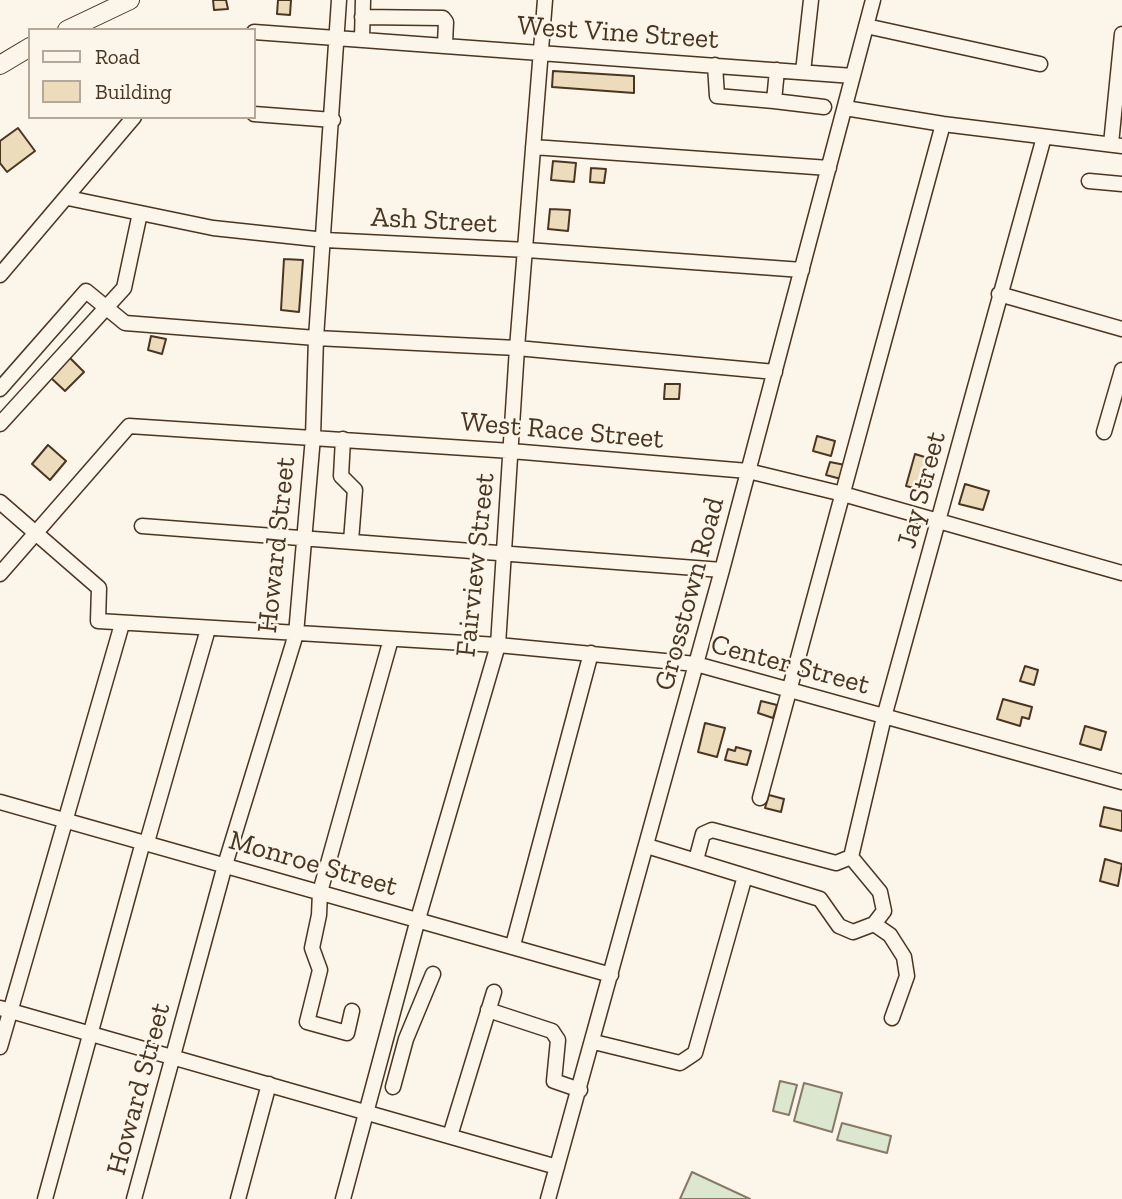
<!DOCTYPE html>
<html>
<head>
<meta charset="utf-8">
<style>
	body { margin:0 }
	#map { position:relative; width:1122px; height:1199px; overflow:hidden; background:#fbf6e9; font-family:"Zilla Slab",serif }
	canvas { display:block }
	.legend { position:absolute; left:28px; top:28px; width:228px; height:91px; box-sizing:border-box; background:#fbf6e9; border:2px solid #b4a999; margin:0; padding:9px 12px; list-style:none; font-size:21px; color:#4a3520 }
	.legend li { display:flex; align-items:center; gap:14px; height:35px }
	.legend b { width:35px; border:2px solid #b4a999 }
</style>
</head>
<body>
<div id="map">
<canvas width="1122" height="1199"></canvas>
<ul class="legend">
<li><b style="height:9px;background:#fbf6e9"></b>Road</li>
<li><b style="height:19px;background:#ecdcbc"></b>Building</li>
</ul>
</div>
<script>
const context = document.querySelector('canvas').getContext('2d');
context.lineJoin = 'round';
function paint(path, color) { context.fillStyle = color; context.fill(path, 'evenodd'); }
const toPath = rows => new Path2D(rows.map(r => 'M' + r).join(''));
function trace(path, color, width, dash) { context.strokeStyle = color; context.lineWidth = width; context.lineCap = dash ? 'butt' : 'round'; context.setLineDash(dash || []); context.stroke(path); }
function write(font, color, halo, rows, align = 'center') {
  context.font = font + ' "Zilla Slab",serif'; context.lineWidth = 5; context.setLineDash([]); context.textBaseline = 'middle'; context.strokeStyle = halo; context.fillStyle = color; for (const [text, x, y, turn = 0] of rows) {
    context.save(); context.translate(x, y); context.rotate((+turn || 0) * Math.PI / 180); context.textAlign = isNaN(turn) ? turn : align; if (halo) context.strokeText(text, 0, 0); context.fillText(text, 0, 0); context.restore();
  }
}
const green = toPath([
	[780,1081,797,1085,789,1115,773,1111,780,1081],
	[804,1083,842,1093,832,1132,794,1121,804,1083],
	[842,1123,891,1136,887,1153,837,1140,842,1123],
	[692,1172,750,1199,680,1199,692,1172]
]);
paint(green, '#dce7d0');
trace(green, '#887966', 2);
const building = toPath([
	[213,0,226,0,228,9,214,10,213,0],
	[278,0,291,0,290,15,277,14,278,0],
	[553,71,634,76,634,93,552,87,553,71],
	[18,128,35,151,7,172,0,163,0,141,18,128],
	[553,161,576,163,574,182,551,180,553,161],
	[591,168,606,169,604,183,590,182,591,168],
	[550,209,570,210,568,231,548,229,550,209],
	[284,259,303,260,299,312,281,310,284,259],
	[151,336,166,339,162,354,148,350,151,336],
	[69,357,84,372,65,391,50,377,69,357],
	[665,384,680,384,679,399,664,399,665,384],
	[817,436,835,441,831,456,813,451,817,436],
	[48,445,66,461,50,480,32,464,48,445],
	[915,454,931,459,922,490,906,486,915,454],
	[830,462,845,465,841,479,826,475,830,462],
	[965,484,989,491,983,510,959,504,965,484],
	[1025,666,1038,670,1034,685,1020,681,1025,666],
	[1003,699,1032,707,1029,719,1022,717,1020,726,997,719,1003,699],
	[761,701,777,705,773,718,758,713,761,701],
	[705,723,725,728,717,757,698,752,705,723],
	[1085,726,1106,732,1101,750,1080,744,1085,726],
	[736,747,751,751,747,765,725,760,728,749,735,751,736,747],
	[769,795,784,799,781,812,765,808,769,795],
	[1104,807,1122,811,1122,831,1100,826,1104,807],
	[1105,859,1122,864,1118,886,1100,881,1105,859]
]);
paint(building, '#ecdcbc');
trace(building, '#4a3520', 2);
const minor = toPath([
	[362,17,443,18,446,22,445,44],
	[866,26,1040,64],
	[254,32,853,76],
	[362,38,363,0],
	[715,65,717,96,774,101],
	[777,70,774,101,824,107],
	[803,72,811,0],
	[845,108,943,124,1122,146],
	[254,114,333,120],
	[1111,144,1122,34],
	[533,147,829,168],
	[1089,181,1122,184],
	[68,198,213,228,325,240,527,250,802,270],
	[0,275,134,117],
	[999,294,1122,329],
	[0,389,86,291,125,323,316,338,517,348,775,372],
	[0,424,124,288,140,213],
	[1104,432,1122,370],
	[343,439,341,476,355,490,351,541],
	[0,502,99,588,98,621,498,645,696,664,1122,782],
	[142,526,722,570],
	[0,574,129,426,511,451,748,471,843,494,1122,573],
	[760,798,943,124],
	[0,802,611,975],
	[147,842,208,629],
	[647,846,820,899,839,926,853,932,874,924,884,911,880,892,851,857],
	[851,857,884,717,1044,137],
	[696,860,703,834,712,830,836,863,851,857],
	[874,924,890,935,904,957,907,976,892,1018],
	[513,945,591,653],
	[0,1008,557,1167],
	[488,1010,552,1031,558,1040,554,1081,580,1090],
	[352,1011,347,1033,307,1022,320,970,312,948,319,915,320,892,391,639],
	[594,1042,680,1063,695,1053,745,876],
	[0,1047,122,624],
	[393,1087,406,1039,433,974],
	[450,1136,494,992],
	[45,1199,143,842],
	[134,1199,225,865,296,634,313,437,316,338,339,0],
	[238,1199,269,1084],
	[343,1199,418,919,498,645,517,348,545,0],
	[548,1199,722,570,873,0]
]);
const major = toPath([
	[67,30,130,0],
	[0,65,30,47]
]);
trace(minor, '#4a3520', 17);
trace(major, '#4a3520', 20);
trace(minor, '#fbf6e9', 14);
trace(major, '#fbf6e9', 18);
write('28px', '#4a3520', '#fbf6e9', [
	["West Vine Street",618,33,4],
	["Ash Street",434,221,3],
	["West Race Street",562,431,5],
	["Jay Street",922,490,-75],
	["Howard Street",277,545,-84],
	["Fairview Street",476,565,-84],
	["Grosstown Road",690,594,-75],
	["Center Street",790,665,15],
	["Monroe Street",313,864,16],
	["Howard Street",139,1089,-75]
]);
</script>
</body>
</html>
